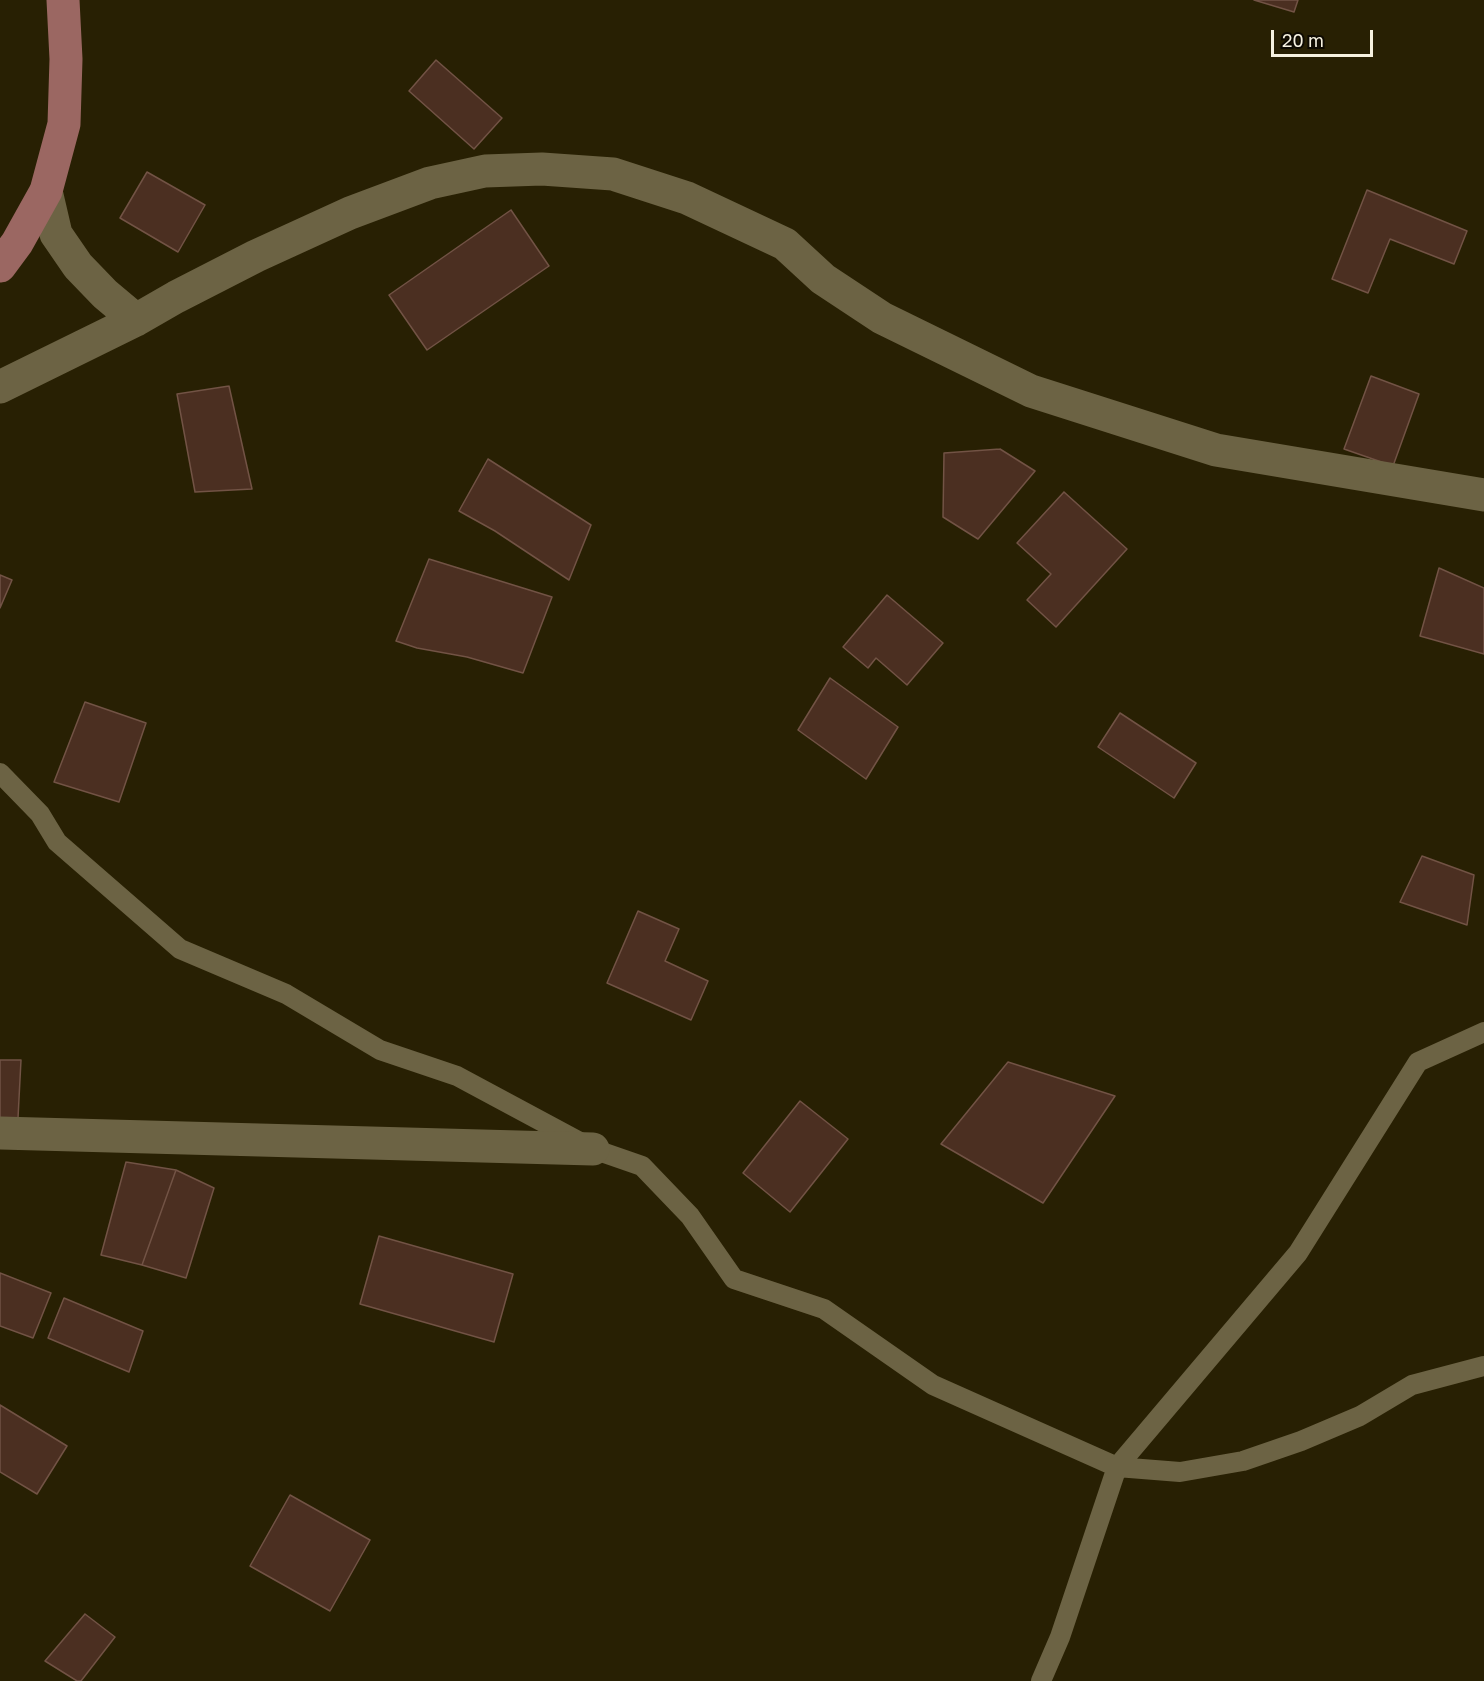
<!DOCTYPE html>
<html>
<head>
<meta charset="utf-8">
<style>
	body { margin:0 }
	#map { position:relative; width:1484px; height:1681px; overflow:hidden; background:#282003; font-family:"Golos Text",sans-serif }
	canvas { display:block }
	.scale { position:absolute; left:1271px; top:30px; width:102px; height:27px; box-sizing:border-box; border:3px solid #f6f1e0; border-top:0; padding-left:8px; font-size:18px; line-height:21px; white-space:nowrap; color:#f6f1e0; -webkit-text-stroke:4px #0e0a02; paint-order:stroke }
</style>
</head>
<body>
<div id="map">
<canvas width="1484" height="1681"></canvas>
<div class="scale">20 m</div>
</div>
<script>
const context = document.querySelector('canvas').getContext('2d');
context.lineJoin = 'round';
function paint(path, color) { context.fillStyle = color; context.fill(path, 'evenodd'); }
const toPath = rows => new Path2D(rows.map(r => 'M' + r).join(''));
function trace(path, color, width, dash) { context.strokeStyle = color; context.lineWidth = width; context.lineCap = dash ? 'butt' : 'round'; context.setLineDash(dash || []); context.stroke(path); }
const building = toPath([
	[1254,0,1298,0,1294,12,1254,0],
	[436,60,502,118,474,149,409,91,436,60],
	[147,172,205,205,178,252,120,218,147,172],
	[1367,190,1467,231,1454,264,1390,239,1368,293,1332,279,1367,190],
	[511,210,549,266,427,350,389,295,511,210],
	[1371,376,1419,394,1393,466,1344,449,1371,376],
	[229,386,252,489,195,492,177,394,229,386],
	[1000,449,1035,471,978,539,943,517,944,453,1000,449],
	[488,459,591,525,569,580,495,531,459,511,488,459],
	[1064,492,1127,549,1056,627,1027,600,1051,574,1017,543,1064,492],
	[429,559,552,597,523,673,467,657,417,648,396,641,429,559],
	[1439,568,1484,588,1484,654,1420,636,1439,568],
	[0,575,12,580,0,608,0,575],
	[887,595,943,643,907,685,876,658,868,668,843,647,887,595],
	[830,678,898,727,866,779,798,730,830,678],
	[85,702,146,723,119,802,54,782,85,702],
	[1120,713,1196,763,1174,798,1098,747,1120,713],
	[1422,856,1474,875,1467,925,1400,902,1422,856],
	[638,911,679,929,665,961,708,981,691,1020,607,983,638,911],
	[0,1060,21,1060,18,1118,0,1119,0,1060],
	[1008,1062,1115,1096,1043,1203,941,1144,1008,1062],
	[800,1101,848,1139,790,1212,743,1173,800,1101],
	[126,1162,176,1170,142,1265,101,1255,126,1162],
	[176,1170,214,1188,186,1278,142,1265,176,1170],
	[379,1236,513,1274,494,1342,360,1304,379,1236],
	[0,1273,51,1293,33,1338,0,1326,0,1273],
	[64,1298,143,1331,129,1372,48,1338,64,1298],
	[0,1405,67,1446,37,1494,0,1472,0,1405],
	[290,1495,370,1540,330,1611,250,1566,290,1495],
	[85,1614,115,1637,81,1681,77,1681,45,1661,85,1614]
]);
paint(building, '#4b2f21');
trace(building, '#725345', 1.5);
trace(toPath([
	[0,773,40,814,57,842,180,949,286,994,380,1050,457,1076,593,1149,642,1166,690,1216,734,1279,824,1309,933,1385,1117,1467,1180,1472,1243,1461,1301,1441,1360,1416,1412,1385,1484,1366],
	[1041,1681,1060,1637,1117,1467,1298,1253,1418,1062,1484,1032]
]), '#6c6344', 20);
trace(toPath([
	[46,191,56,234,78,266,105,294,136,320],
	[0,387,136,320,176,297,256,256,350,213,430,183,485,171,542,169,613,174,687,198,785,244,823,279,882,318,1031,391,1216,450,1484,495],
	[0,1133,593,1149]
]), '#6c6344', 33);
trace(toPath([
	[0,266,17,243,46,191,64,124,66,59,63,0]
]), '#9b6762', 33);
</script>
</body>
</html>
